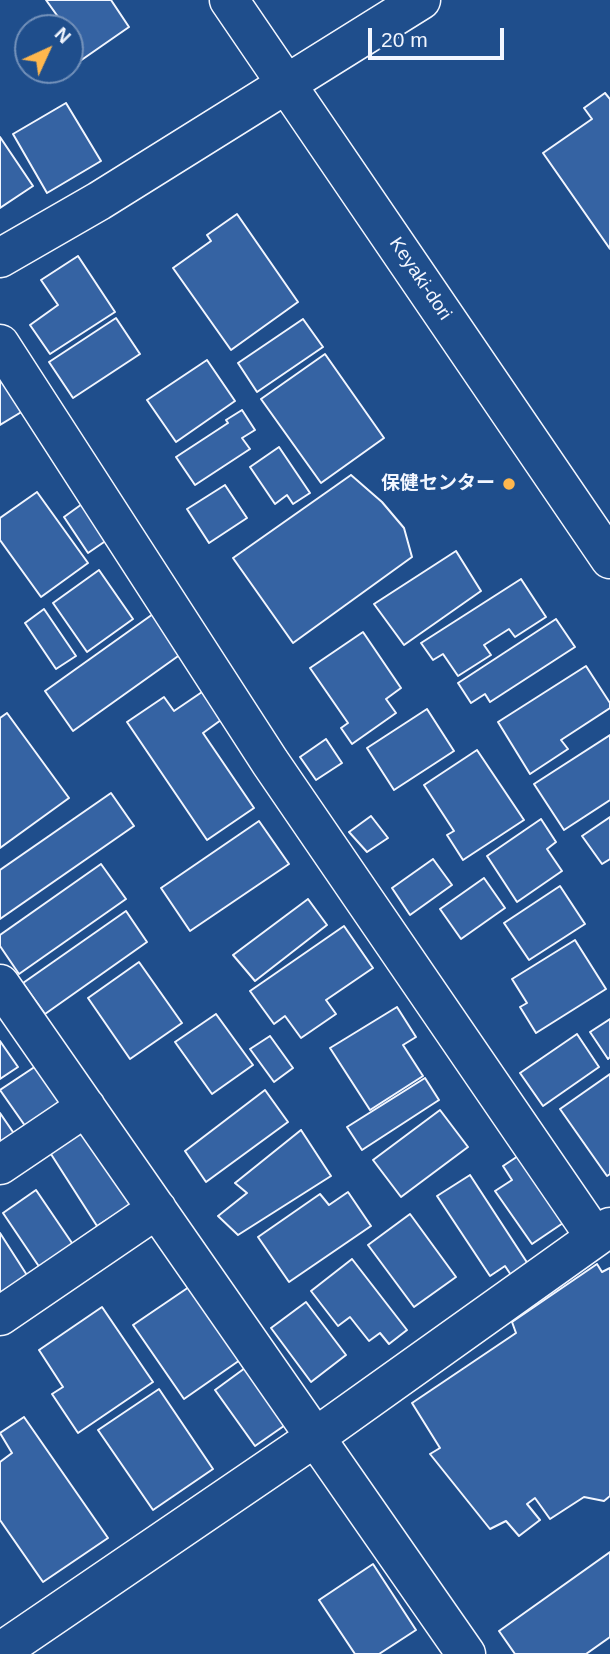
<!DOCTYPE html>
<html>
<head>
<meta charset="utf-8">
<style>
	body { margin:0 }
	#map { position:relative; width:610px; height:1654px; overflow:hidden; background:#1f4e8c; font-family:Arial,sans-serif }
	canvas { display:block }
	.north { position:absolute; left:14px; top:14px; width:70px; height:70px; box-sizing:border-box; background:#1f4e8c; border:2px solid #7391ba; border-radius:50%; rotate:45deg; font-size:19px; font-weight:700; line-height:28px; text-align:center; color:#f2f6ff }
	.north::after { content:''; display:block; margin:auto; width:24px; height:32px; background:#ffb74d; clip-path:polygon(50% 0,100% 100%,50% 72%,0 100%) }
	.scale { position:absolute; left:368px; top:28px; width:136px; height:32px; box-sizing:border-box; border:4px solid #f2f6ff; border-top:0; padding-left:9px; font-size:21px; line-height:24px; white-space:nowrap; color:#f2f6ff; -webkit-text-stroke:5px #1f4e8c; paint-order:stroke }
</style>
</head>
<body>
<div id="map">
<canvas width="610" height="1654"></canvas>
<div class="north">N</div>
<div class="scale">20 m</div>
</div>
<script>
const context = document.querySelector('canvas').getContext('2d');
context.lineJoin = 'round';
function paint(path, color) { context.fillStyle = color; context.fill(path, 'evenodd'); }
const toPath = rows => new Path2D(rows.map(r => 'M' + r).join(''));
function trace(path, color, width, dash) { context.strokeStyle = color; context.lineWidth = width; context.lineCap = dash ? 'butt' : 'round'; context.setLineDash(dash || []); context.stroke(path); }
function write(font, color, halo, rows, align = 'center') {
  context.font = font + ' Arial,"Noto Sans JP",sans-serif'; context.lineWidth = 5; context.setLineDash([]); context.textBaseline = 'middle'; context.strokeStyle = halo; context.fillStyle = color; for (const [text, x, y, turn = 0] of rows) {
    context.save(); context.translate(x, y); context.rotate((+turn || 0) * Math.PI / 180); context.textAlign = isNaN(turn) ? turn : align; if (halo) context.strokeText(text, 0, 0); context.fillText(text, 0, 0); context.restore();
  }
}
const building = toPath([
	[46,0,111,0,129,27,80,61,70,46,72,37,70,28,66,28,46,0],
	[605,93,610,99,610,249,543,153,592,119,584,108,605,93],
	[66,103,101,161,47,193,13,134,66,103],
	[0,137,33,186,0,208,0,137],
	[237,214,298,302,231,350,173,268,211,241,207,235,237,214],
	[78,256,115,312,50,354,30,325,58,305,41,280,78,256],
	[116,318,140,354,73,398,49,362,116,318],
	[303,319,323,347,257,392,238,363,303,319],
	[325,354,384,438,321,483,261,399,325,354],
	[207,360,235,401,176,442,147,400,207,360],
	[0,362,28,408,0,425,0,362],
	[242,410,255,430,242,438,250,449,195,485,176,457,228,423,226,420,242,410],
	[279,447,310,493,293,504,287,495,275,504,250,467,279,447],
	[351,475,382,502,404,528,412,557,293,643,233,558,351,475],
	[225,485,247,518,209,543,187,509,225,485],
	[37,492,88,563,41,597,0,540,0,518,37,492],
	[82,504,107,540,88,553,64,517,82,504],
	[456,551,481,591,404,645,374,604,456,551],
	[99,570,133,619,87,652,53,603,99,570],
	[521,579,546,617,515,637,509,629,484,645,491,655,458,676,443,654,433,660,421,643,521,579],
	[44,609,76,656,56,669,25,623,44,609],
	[153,614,181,654,73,731,45,691,153,614],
	[556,619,575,647,490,702,485,694,471,703,458,683,556,619],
	[363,632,401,688,386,699,396,713,352,744,341,728,348,723,310,668,363,632],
	[586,666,610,703,610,708,561,740,568,749,530,774,498,722,586,666],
	[202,692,221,720,203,733,254,808,207,840,127,722,164,697,174,711,202,692],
	[427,709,454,751,394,790,367,748,427,709],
	[7,713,69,798,0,848,0,718,7,713],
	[610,735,610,800,564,830,534,784,610,735],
	[326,739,342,763,316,780,300,757,326,739],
	[477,750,524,820,463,860,447,835,454,831,424,785,477,750],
	[111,793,134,826,0,919,0,870,111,793],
	[371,816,388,838,367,852,349,832,371,816],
	[610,817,610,859,602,864,582,836,610,817],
	[541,819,556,842,547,849,562,871,517,902,487,856,541,819],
	[259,821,289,864,190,931,161,888,259,821],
	[433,859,452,885,410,915,392,888,433,859],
	[101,864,126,899,19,974,0,946,0,935,101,864],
	[484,878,505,908,461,939,440,909,484,878],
	[560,886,585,924,529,960,504,923,560,886],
	[308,899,327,925,255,981,233,955,308,899],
	[126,911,147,942,45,1014,23,983,126,911],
	[344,926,373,968,326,1000,336,1014,301,1038,285,1016,274,1024,250,991,344,926],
	[575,940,606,989,536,1033,520,1007,527,1003,512,979,575,940],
	[139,962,182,1023,130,1059,88,998,139,962],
	[397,1007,416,1037,403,1045,423,1076,370,1110,330,1048,397,1007],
	[216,1014,253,1065,212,1094,175,1042,216,1014],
	[610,1019,610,1057,608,1059,590,1032,610,1019],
	[577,1034,599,1067,543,1106,520,1073,577,1034],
	[270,1036,293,1068,274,1082,250,1049,270,1036],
	[0,1041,18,1067,0,1079,0,1041],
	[42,1062,70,1102,28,1130,0,1090,42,1062],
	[610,1074,610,1174,607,1176,560,1109,610,1074],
	[425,1078,439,1100,362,1150,347,1127,425,1078],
	[265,1090,288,1122,206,1182,185,1151,265,1090],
	[440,1110,468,1147,401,1197,373,1160,440,1110],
	[0,1113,15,1135,0,1145,0,1113],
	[83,1128,132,1204,97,1226,49,1151,83,1128],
	[301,1130,331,1176,238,1235,218,1216,247,1193,235,1183,301,1130],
	[524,1152,569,1219,532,1244,495,1191,512,1180,503,1166,524,1152],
	[470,1175,528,1264,511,1275,505,1266,490,1276,437,1196,470,1175],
	[36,1190,74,1246,40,1268,3,1213,36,1190],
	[348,1192,371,1226,289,1282,258,1237,320,1194,329,1205,348,1192],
	[410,1214,456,1277,414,1307,368,1245,410,1214],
	[0,1233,32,1283,0,1303,0,1233],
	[352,1259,407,1330,389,1344,380,1333,369,1341,350,1317,338,1326,311,1291,352,1259],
	[597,1264,602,1272,610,1268,610,1496,604,1501,584,1497,550,1519,535,1498,527,1504,540,1520,519,1536,506,1521,490,1529,430,1454,440,1448,412,1403,516,1333,512,1322,597,1264],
	[189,1287,240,1360,184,1399,133,1325,189,1287],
	[306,1302,346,1355,311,1382,271,1328,306,1302],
	[102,1307,153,1382,78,1433,52,1394,63,1387,39,1350,102,1307],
	[245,1368,291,1421,255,1446,215,1390,245,1368],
	[159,1389,213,1469,153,1510,98,1430,159,1389],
	[24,1417,108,1538,43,1582,0,1520,0,1462,12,1453,0,1433,24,1417],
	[610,1552,610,1637,586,1654,515,1654,499,1631,610,1552],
	[373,1564,416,1630,379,1654,355,1654,319,1600,373,1564]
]);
paint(building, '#3563a3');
trace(building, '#f2f6ff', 2);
const minor = toPath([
	[229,0,610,559],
	[0,258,99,201,421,0],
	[0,344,270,762,595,1237],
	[0,984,466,1654],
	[0,1165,86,1107],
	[0,1316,157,1209],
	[0,1652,317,1436,610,1227]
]);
trace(minor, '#f2f6ff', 41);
trace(minor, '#1f4e8c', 38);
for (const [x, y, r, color] of [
	[509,484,7,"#ffb74d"]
]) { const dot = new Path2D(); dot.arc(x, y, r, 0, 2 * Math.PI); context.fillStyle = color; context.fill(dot); trace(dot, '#1f4e8c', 2.5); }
write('19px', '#f2f6ff', '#1f4e8c', [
	["Keyaki-dori",420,279,56]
]);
write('bold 19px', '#f2f6ff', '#1f4e8c', [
	["保健センター",495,484]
], 'right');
</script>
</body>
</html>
